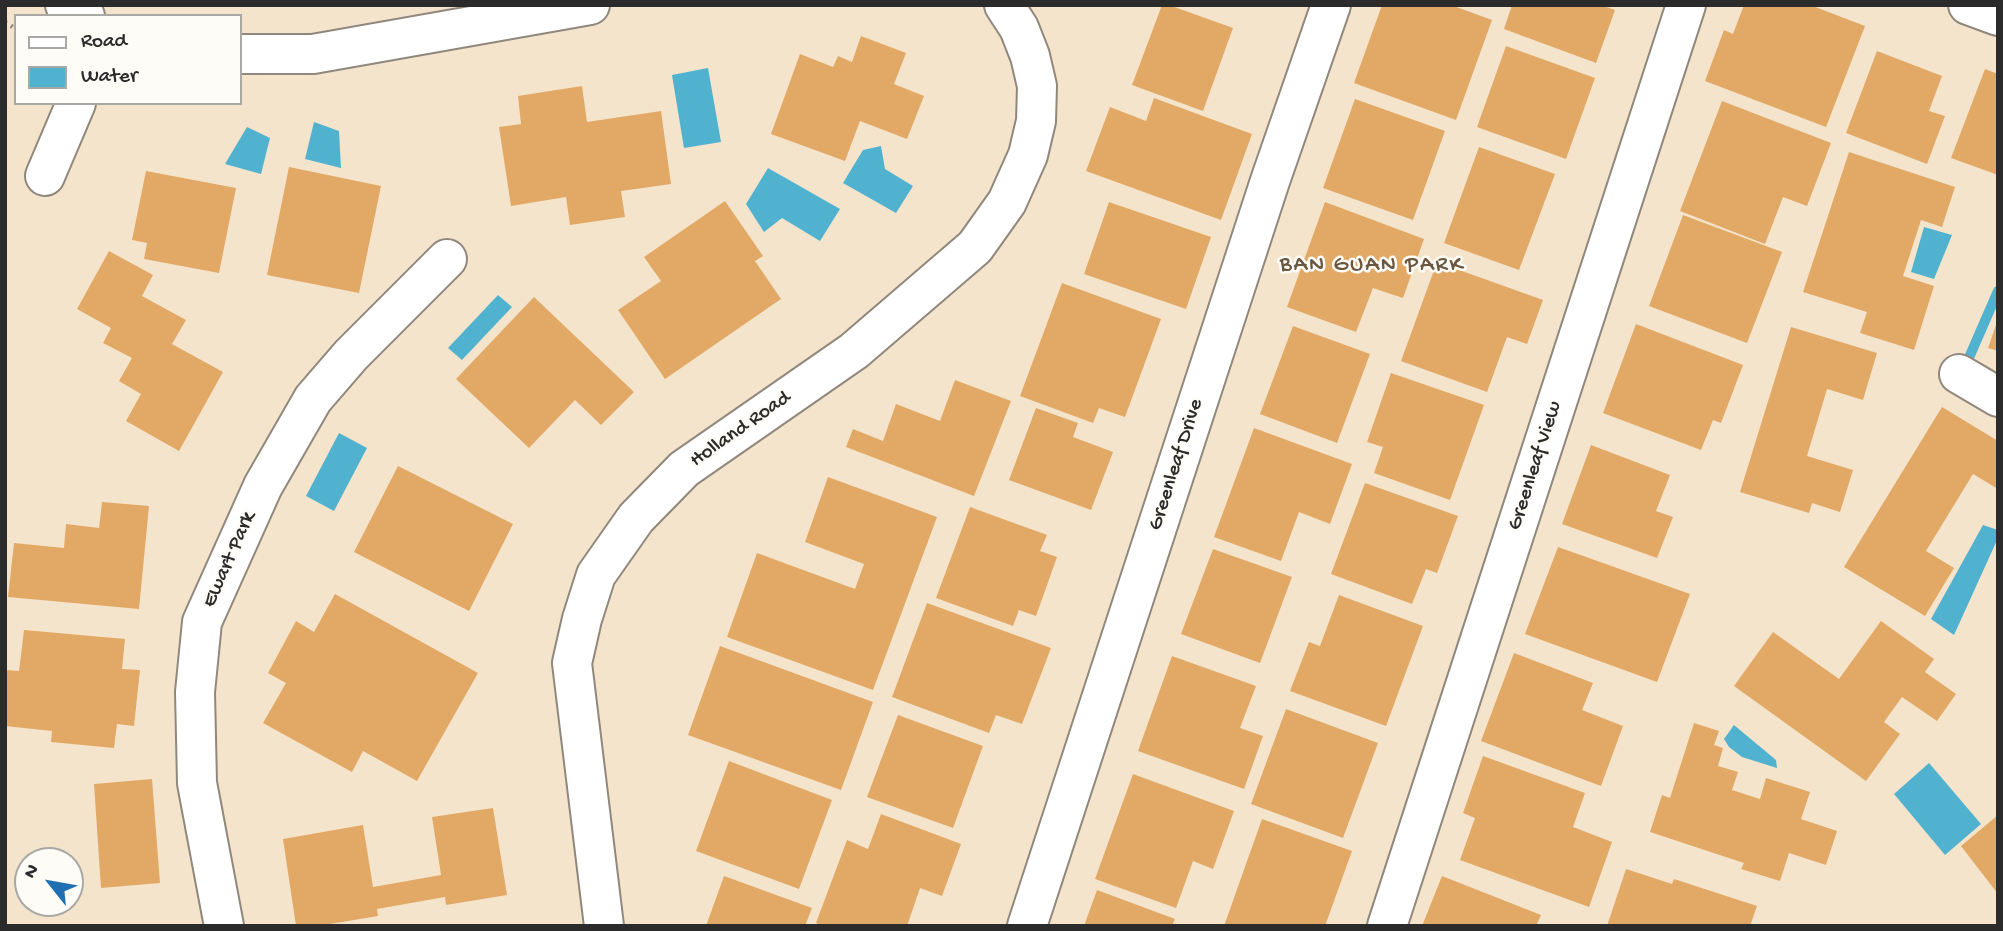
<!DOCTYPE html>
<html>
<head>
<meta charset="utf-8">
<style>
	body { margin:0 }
	#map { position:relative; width:2003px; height:931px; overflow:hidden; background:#f5e4cc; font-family:"Gochi Hand",sans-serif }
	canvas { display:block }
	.frame { position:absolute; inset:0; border:7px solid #2b2b2b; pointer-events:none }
	.legend { position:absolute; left:14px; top:14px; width:228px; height:91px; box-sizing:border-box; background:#fdfcf7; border:2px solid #a9a8a5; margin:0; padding:9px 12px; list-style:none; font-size:21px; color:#2b2b2b }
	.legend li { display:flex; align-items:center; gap:14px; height:35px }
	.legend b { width:35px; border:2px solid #a9a8a5 }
	.north { position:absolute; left:14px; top:847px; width:70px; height:70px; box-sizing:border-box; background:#fdfcf7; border:2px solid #a9a8a5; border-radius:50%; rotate:301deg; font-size:19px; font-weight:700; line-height:28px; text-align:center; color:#2b2b2b }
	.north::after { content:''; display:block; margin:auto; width:24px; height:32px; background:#1f6fb2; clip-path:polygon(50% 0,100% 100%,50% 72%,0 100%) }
</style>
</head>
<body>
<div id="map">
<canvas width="2003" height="931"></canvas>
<div class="frame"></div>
<ul class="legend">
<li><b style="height:9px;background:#fff"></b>Road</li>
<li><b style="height:19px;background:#50b2cf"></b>Water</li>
</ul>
<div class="north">N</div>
</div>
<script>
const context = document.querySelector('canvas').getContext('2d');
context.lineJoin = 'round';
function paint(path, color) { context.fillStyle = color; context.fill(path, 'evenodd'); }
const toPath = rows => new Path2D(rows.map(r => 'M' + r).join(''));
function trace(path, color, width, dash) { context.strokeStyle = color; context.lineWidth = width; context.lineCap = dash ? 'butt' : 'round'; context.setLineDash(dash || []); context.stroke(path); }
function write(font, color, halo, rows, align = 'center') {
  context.font = font + ' "Gochi Hand",sans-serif'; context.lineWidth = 5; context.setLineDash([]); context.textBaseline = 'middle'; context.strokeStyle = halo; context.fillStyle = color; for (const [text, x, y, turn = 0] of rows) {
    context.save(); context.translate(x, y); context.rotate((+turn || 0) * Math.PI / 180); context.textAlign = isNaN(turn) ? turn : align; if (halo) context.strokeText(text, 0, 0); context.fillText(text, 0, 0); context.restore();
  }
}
paint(toPath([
	[708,68,721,142,684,148,672,75],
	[314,122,339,131,341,168,305,159],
	[247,127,270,138,261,174,225,164],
	[881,146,885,169,913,186,896,213,843,183,863,150],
	[768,168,840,209,820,241,782,218,764,232,746,204],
	[1924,227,1952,235,1934,279,1911,272],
	[498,295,512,307,462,360,448,348],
	[339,433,367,448,334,511,306,496],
	[1983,525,1998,530,1998,538,1954,635,1931,619],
	[1734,725,1776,760,1777,768,1742,757,1729,747,1724,739],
	[1929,763,1981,824,1945,855,1894,794]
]), '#50b2cf');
trace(toPath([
	[1968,360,1998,291]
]), '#50b2cf', 10);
paint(toPath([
	[1162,5,1169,5,1233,28,1203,111,1132,85],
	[1382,5,1451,5,1492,20,1456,120,1354,83],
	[1512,5,1601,5,1615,10,1596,63,1504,29],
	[1744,5,1810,5,1865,26,1826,127,1705,81,1724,30,1733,34],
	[861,36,906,53,894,84,924,96,907,139,860,121,845,161,771,134,800,54,833,67,838,56,852,62],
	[1506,46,1595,78,1566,159,1477,127],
	[1877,51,1942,76,1929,111,1945,116,1927,164,1846,133],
	[1985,69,1998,74,1998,175,1951,158],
	[582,86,587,122,661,111,671,184,621,191,625,217,570,225,566,197,511,206,499,127,521,124,518,96],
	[1154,98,1252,134,1221,220,1086,171,1110,107,1146,121],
	[1355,99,1445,131,1413,220,1323,188],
	[1722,101,1831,143,1807,206,1783,197,1765,244,1680,211],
	[1479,147,1555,174,1519,270,1444,243],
	[1849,152,1955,187,1942,227,1921,220,1903,276,1934,286,1914,350,1860,333,1867,312,1803,292],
	[289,167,381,186,359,293,267,275],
	[146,171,236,188,219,273,144,259,147,243,132,240],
	[725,201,763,256,755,261,781,299,665,379,618,310,661,281,644,257],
	[1109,202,1211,237,1186,309,1084,274],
	[1325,202,1424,239,1403,298,1373,288,1356,332,1287,307],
	[1683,215,1782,252,1747,343,1649,306],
	[109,251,153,275,142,296,186,320,172,344,223,372,179,451,126,421,141,394,119,381,132,358,103,343,111,328,77,309],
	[1437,262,1543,300,1527,344,1507,337,1487,392,1401,361],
	[1062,283,1161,319,1125,417,1099,408,1093,423,1020,396],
	[534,297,634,392,601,425,575,400,529,448,456,379],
	[1997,322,1998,322,1998,351,1988,348],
	[1636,324,1743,365,1721,423,1713,420,1701,450,1603,413],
	[1293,326,1370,354,1337,443,1260,414],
	[1791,327,1877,353,1863,400,1827,389,1807,456,1853,470,1840,512,1812,503,1809,513,1740,492],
	[1391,373,1484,405,1450,500,1374,473,1383,447,1367,442],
	[955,380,1011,401,974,496,846,447,853,429,883,441,896,404,940,421],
	[1942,407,1998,441,1998,489,1973,474,1926,551,1954,568,1925,616,1844,567],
	[1036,408,1078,423,1073,437,1113,452,1091,510,1009,480],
	[1254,428,1352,464,1330,524,1299,512,1281,561,1214,537],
	[1591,445,1670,475,1656,511,1673,517,1657,558,1562,524],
	[398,466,513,524,469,611,354,552],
	[828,477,937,517,873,690,727,637,757,553,855,589,864,564,805,542],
	[1365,483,1458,516,1437,573,1426,569,1412,604,1331,574],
	[102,502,149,506,139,609,8,597,14,543,64,548,66,524,99,528],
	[970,507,1047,535,1040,551,1057,557,1036,616,1019,610,1013,626,936,598],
	[1558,547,1690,594,1657,682,1525,634],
	[1213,549,1292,577,1260,663,1181,634],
	[335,594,478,673,417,781,363,751,352,772,263,723,286,683,268,673,296,621,314,632],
	[1339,595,1423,626,1386,726,1290,691,1309,642,1320,646],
	[927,603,1051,648,1022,724,996,715,989,733,892,697],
	[1881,621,1934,659,1925,672,1956,694,1937,721,1902,697,1884,722,1900,734,1866,781,1734,686,1773,632,1839,679],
	[24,630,125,639,122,669,140,670,134,726,117,724,114,748,51,742,52,731,5,726,5,670,19,671],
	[720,646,873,702,841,790,688,735],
	[1514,653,1593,683,1582,710,1623,726,1601,786,1481,741],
	[1172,656,1256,686,1240,728,1263,736,1244,789,1138,751],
	[1286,709,1378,743,1343,838,1251,804],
	[898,715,983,746,953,828,867,797],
	[1694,723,1719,731,1714,745,1723,748,1718,766,1738,772,1732,790,1760,799,1766,778,1810,792,1801,819,1837,831,1826,865,1789,853,1780,881,1741,869,1744,863,1650,832,1662,795,1670,798],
	[1483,756,1585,793,1573,827,1612,842,1589,907,1460,860,1475,818,1463,813],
	[729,761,832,800,799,889,696,851],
	[1133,774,1234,811,1213,869,1193,861,1176,908,1095,879],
	[152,779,160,883,101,888,94,784],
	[493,808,507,895,446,905,445,897,377,909,378,916,318,926,296,926,283,839,363,825,373,887,441,875,432,817],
	[881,814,961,844,942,896,920,888,907,926,824,926,816,923,847,840,868,849],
	[1998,815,1998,894,1961,846],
	[1262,819,1352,851,1325,926,1224,926],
	[1626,869,1672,884,1674,879,1757,906,1750,926,1607,926],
	[724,876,812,908,805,926,706,926],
	[1442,876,1541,915,1536,926,1422,926],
	[1097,890,1175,919,1172,926,1084,926]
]), '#e1a965');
const street = toPath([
	[65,5,85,16],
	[1968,5,1998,16],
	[240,54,313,54,590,5],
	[45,176,76,103],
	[1959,374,1998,397],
	[224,926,197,783,195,692,202,622,263,486,313,399,351,355,447,259],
	[604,926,572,663,582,619,596,575,636,518,684,469,854,351,975,247,1007,202,1028,155,1036,121,1037,86,1030,56,1019,28,1004,5],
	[1027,926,1270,181,1331,5],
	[1387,926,1686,5]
]);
trace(street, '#90887c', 42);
trace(toPath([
	[5,22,16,29]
]), '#90887c', 4.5, [2, 5]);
trace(street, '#fff', 38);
write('21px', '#2b2b2b', '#fdfcf7', [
	["Holland Road",741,430,-35],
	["Greenleaf Drive",1177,465,-72],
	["Greenleaf View",1536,466,-72],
	["Ewart Park",230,560,-66]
]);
context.letterSpacing = '2px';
write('23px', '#6b573f', '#fdfcf7', [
	["BAN GUAN PARK",1372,266]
]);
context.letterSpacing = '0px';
</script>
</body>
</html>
